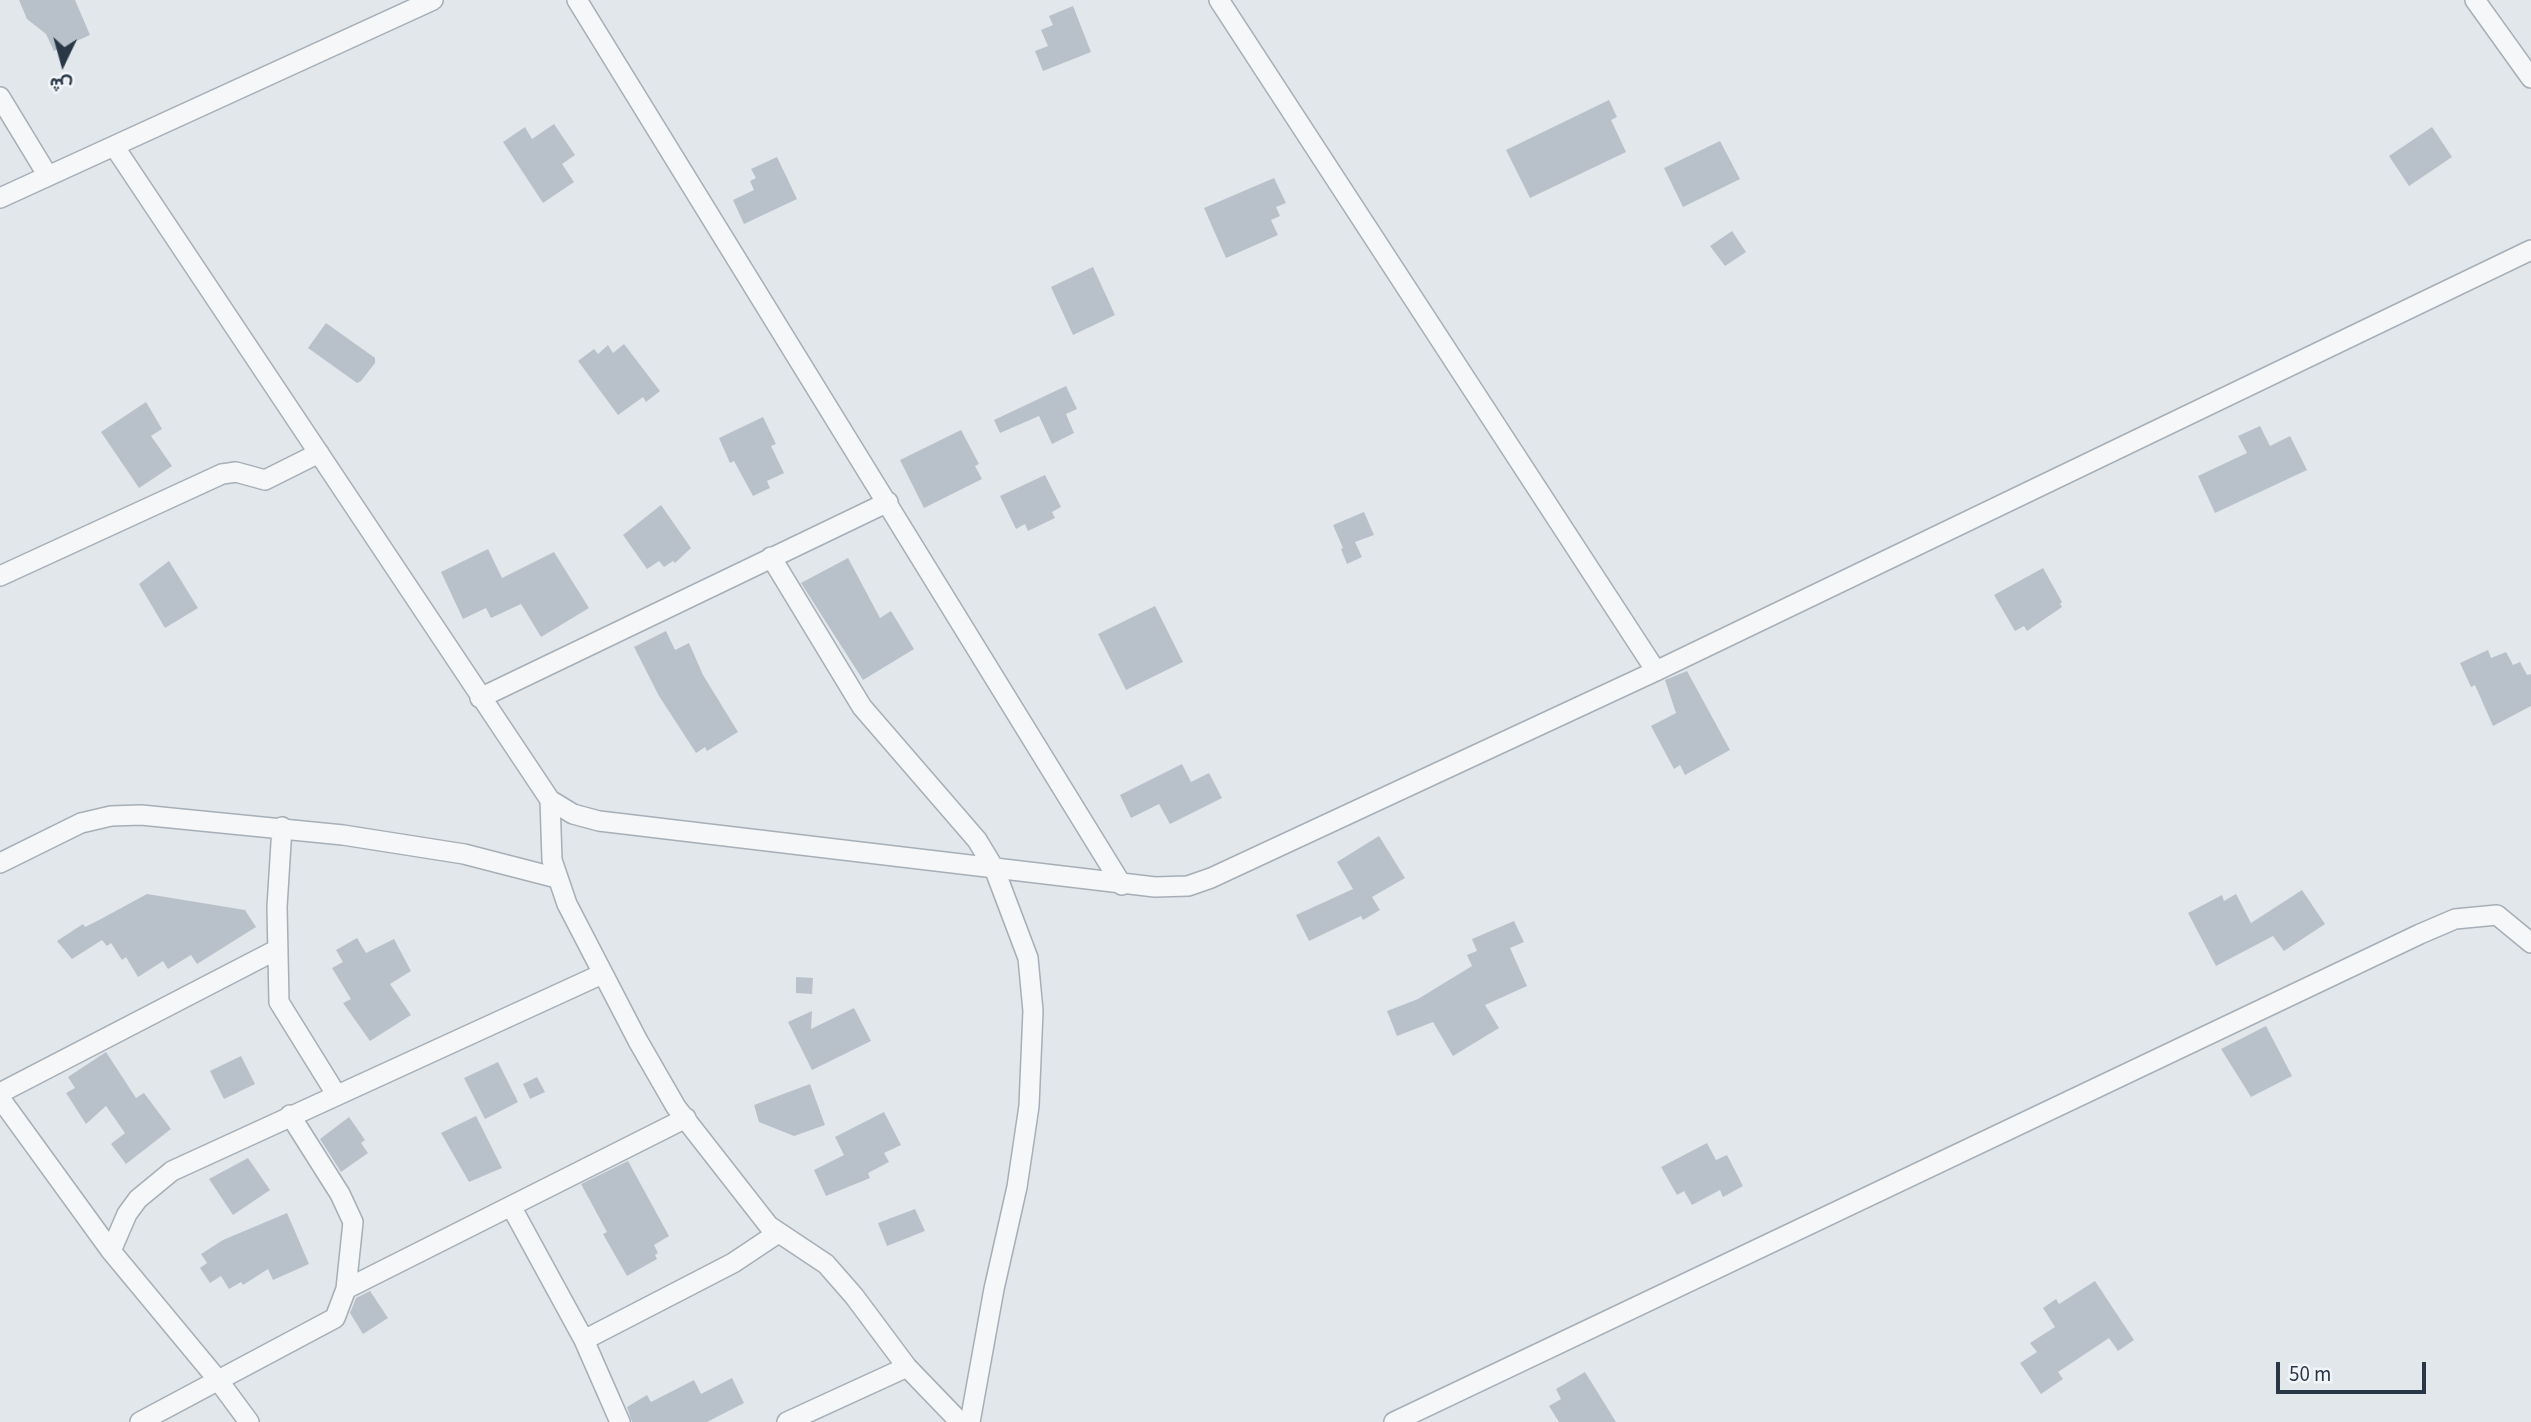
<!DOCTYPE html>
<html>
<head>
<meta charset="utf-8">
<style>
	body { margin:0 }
	#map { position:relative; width:2531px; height:1422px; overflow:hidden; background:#e2e7eb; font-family:"Source Sans 3",Vazirmatn,sans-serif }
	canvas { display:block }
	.north { position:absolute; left:28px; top:28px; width:70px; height:70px; -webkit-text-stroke:5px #f2f5f8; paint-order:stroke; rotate:185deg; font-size:19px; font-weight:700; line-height:28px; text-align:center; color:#283645 }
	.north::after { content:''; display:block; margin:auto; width:24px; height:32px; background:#283645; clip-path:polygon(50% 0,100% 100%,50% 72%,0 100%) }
	.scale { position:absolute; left:2276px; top:1362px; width:150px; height:32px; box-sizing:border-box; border:4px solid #283645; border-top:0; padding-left:9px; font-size:21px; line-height:24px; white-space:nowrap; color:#283645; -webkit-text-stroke:5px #f2f5f8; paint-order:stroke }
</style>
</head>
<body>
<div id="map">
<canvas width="2531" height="1422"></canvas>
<div class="north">ش</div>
<div class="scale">50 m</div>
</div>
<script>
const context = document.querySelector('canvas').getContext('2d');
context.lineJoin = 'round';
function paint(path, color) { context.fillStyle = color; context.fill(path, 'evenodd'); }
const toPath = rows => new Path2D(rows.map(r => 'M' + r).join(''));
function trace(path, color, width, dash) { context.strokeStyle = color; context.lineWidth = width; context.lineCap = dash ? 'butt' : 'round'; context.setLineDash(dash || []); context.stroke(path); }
paint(toPath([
	[19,0,75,0,90,35,54,51,46,34,27,19],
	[1073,6,1091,52,1043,71,1035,51,1048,46,1041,30,1053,25,1049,16],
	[1609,100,1617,117,1611,120,1626,152,1530,198,1506,150],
	[554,124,575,155,562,164,574,182,543,203,503,142,525,127,532,139],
	[2432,127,2452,157,2409,186,2389,156],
	[1720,141,1740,179,1683,207,1664,168],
	[777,157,797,199,744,224,733,200,754,190,750,181,756,178,751,169],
	[1274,178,1286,203,1276,207,1280,216,1271,220,1278,235,1226,258,1204,208],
	[1732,231,1746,252,1725,266,1710,246],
	[1093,267,1115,315,1073,335,1051,287],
	[326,323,375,358,375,363,361,381,357,383,308,348],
	[624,344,660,391,646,402,643,397,618,415,578,361,594,349,598,354,608,345,613,353],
	[1066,386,1077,409,1066,414,1074,433,1052,444,1039,416,1000,433,994,420],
	[146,402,162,429,151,436,172,466,139,488,101,432],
	[763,417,776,444,771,446,784,473,767,481,770,488,753,496,734,461,730,463,719,438],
	[2260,426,2270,446,2290,436,2307,470,2215,513,2198,476,2247,453,2238,436],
	[961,430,979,464,975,466,982,479,924,508,900,460],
	[1045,475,1061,507,1052,512,1055,518,1028,531,1025,524,1016,529,1000,496],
	[661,505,691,548,675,563,673,561,664,567,659,561,647,569,623,535],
	[1364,512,1374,535,1355,542,1362,557,1347,564,1341,549,1353,543,1343,548,1333,525],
	[488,549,502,578,554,552,589,608,541,637,521,604,491,618,486,608,463,619,441,572],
	[848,558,880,618,891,611,914,649,863,680,801,583],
	[169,561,198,608,165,628,139,584],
	[2043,568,2062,602,2060,604,2062,607,2027,631,2024,626,2015,631,1994,595],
	[1155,606,1183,662,1126,690,1098,634],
	[666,631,675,650,689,643,703,675,738,732,707,751,705,747,696,753,659,696,634,647],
	[2488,650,2491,658,2506,652,2513,665,2520,662,2527,675,2531,674,2531,706,2493,726,2475,685,2471,687,2460,663],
	[1687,671,1730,750,1685,775,1680,765,1674,769,1651,726,1676,713,1665,680],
	[1182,764,1191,782,1209,773,1222,798,1170,824,1159,804,1131,818,1120,795],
	[1379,836,1405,878,1372,897,1380,910,1363,920,1361,916,1309,941,1296,915,1353,889,1337,862],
	[2302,890,2325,924,2284,951,2273,936,2216,966,2188,913,2222,895,2224,901,2236,894,2251,923],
	[147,894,245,910,256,927,197,964,191,955,168,969,163,961,138,977,126,957,122,960,111,943,107,946,102,940,72,959,57,941,83,924,85,927,99,920],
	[1514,921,1524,942,1510,948,1527,986,1485,1005,1499,1028,1453,1056,1433,1022,1397,1036,1387,1011,1418,999,1472,966,1467,955,1477,951,1472,939],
	[357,938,366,953,394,939,411,971,390,984,411,1015,370,1041,343,1003,351,999,332,968,343,962,336,950],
	[796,977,813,978,812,994,796,993],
	[854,1008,871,1041,812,1070,788,1022,812,1011,811,1029],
	[2266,1026,2292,1076,2251,1097,2221,1049],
	[106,1052,136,1098,144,1093,171,1129,126,1164,111,1144,125,1133,106,1106,86,1124,66,1093,75,1088,68,1077],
	[241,1056,255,1084,224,1099,210,1071],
	[498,1062,518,1102,485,1119,464,1078],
	[537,1077,545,1092,530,1099,523,1084],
	[810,1084,825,1125,794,1136,759,1122,754,1105],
	[884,1112,901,1145,884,1153,889,1162,868,1173,870,1178,826,1196,814,1170,844,1155,835,1137],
	[476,1116,502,1168,469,1182,441,1133],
	[349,1117,365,1140,361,1143,368,1153,341,1172,320,1139],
	[1707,1143,1716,1160,1727,1155,1743,1186,1723,1197,1720,1190,1692,1205,1684,1191,1677,1195,1661,1167],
	[248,1158,270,1190,233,1215,209,1179],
	[628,1161,669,1236,654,1245,658,1253,655,1255,657,1259,627,1276,603,1234,607,1232,581,1184],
	[915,1209,925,1231,887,1246,878,1223],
	[287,1213,309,1264,273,1280,268,1269,243,1285,241,1282,229,1289,221,1276,210,1283,200,1268,207,1263,201,1254,223,1240],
	[2095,1281,2134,1340,2118,1351,2109,1338,2058,1372,2063,1379,2041,1394,2020,1363,2037,1352,2030,1343,2055,1327,2043,1308,2056,1299,2059,1304],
	[370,1291,388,1318,363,1334,350,1313,356,1298],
	[1585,1372,1616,1422,1559,1422,1549,1406,1561,1399,1556,1389],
	[732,1378,744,1403,707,1422,632,1422,627,1407,647,1395,651,1402,694,1380,701,1394]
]), '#b8c1ca');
const minor = toPath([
	[577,0,1122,885],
	[1219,0,1656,671],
	[2475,0,2531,78],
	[0,97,48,176],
	[114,146,550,800,573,814,599,821,1155,887,1188,886,1211,878,1656,671,2531,250],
	[0,198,433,0],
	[771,557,862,707,977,840,994,868,1028,958,1033,1011,1029,1106,1017,1187,994,1289,970,1422],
	[0,576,222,474,236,472,265,480,319,453],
	[480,698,888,502],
	[550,800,552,860,567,904,638,1041,676,1107,769,1226,826,1264,854,1296,907,1367,960,1422],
	[282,827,277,907,279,1002,336,1094],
	[0,863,81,823,111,816,141,815,343,835,464,854,557,878],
	[0,1093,278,949],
	[0,1098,111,1251,218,1380,249,1422],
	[290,1115,340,1194,353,1222,346,1289],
	[512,1208,584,1340,620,1422],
	[111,1251,127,1214,138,1199,172,1171,602,974],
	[584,1340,733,1263,778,1233],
	[140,1422,335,1318,346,1289,686,1118],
	[787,1422,907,1367],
	[1394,1422,2420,934,2455,919,2497,915,2531,943]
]);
trace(minor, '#a6aeb6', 22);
trace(minor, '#f5f7f9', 19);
</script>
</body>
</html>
